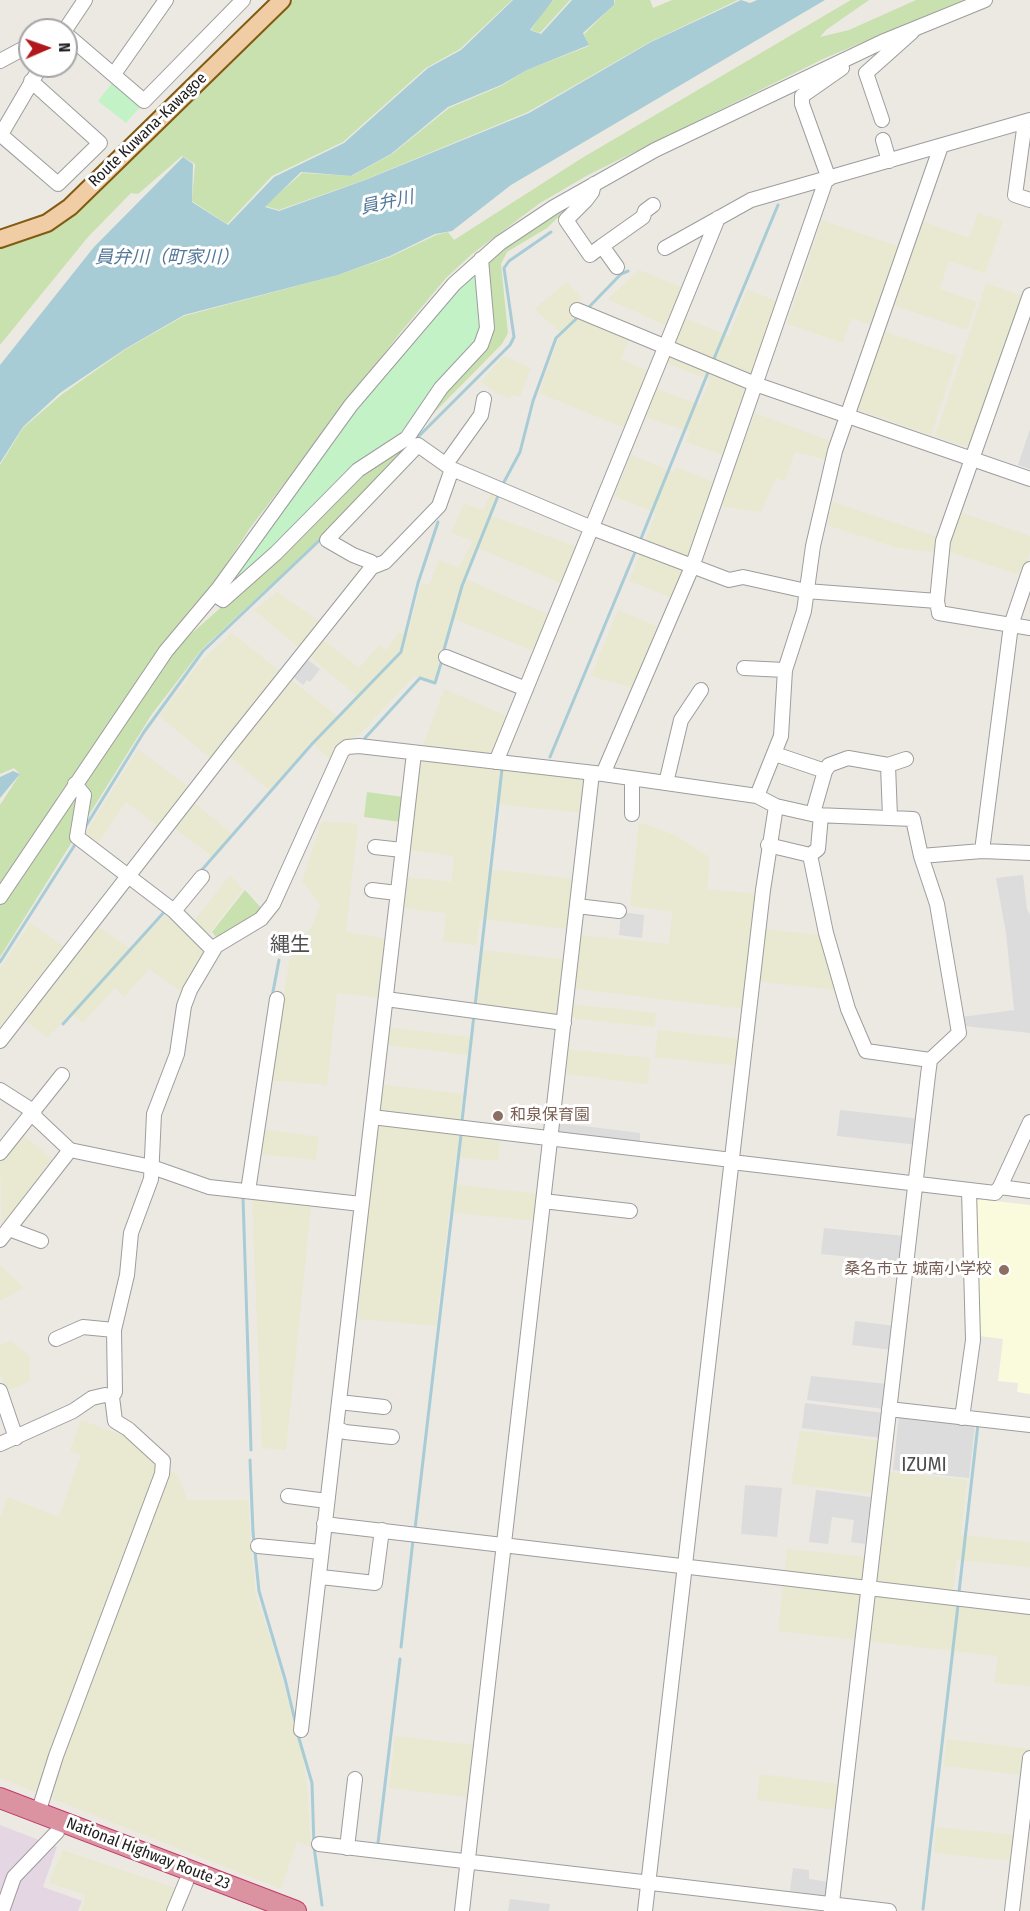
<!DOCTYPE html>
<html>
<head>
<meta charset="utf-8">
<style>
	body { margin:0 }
	#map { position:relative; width:1030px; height:1911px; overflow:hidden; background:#ece9e3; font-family:"Fira Sans Condensed",sans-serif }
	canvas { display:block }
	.north { position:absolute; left:18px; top:18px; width:60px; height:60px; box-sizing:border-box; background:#fff; border:2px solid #a4a4a4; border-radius:50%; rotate:88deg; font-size:16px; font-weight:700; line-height:24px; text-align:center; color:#1c1c1c }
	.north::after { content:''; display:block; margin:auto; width:21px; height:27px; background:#b0181b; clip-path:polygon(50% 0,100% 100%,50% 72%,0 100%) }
</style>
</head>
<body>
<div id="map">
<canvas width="1030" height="1911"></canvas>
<div class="north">N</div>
</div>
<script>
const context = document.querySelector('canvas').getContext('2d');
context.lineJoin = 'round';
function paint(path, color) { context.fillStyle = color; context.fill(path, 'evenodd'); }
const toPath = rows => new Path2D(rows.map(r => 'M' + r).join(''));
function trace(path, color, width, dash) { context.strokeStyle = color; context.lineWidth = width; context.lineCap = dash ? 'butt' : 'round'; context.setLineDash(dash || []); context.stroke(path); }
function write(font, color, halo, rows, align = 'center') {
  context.font = font + ' "Fira Sans Condensed","Noto Sans JP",sans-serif'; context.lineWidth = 6; context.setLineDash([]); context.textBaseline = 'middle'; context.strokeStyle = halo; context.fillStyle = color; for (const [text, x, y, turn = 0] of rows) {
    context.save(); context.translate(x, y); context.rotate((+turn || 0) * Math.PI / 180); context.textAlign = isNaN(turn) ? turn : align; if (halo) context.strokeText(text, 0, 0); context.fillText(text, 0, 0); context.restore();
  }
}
paint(toPath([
	[0,1825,57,1847,43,1887,82,1901,78,1911,0,1911]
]), '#e4d6e2');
paint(toPath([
	[977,1199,1030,1205,1030,1394,1017,1392,1018,1383,998,1381,1003,1339,979,1336]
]), '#fafadd');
paint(toPath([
	[978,213,1003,221,985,273,949,261,940,289,977,302,967,330,893,305,922,221,969,238],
	[822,220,900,247,874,326,851,318,843,343,787,324],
	[639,270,686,289,669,327,608,299],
	[567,282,582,297,572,310,631,335,621,359,650,372,625,428,539,393,558,339,563,335,534,309],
	[986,283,1025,297,973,449,935,436],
	[747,289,779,302,724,455,685,442,690,432,646,417,655,388,700,405,710,380,666,363,684,318,729,336],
	[884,331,957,356,931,435,858,410],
	[503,356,531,368,520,397,511,395,510,398,496,393,481,382],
	[755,413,831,441,828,460,795,452,785,481,776,478,761,512,720,506],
	[631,455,673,472,676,467,716,483,672,598,629,581,656,513,614,496],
	[494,487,500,490,489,515,578,547,563,584,477,548,465,579,550,615,534,651,452,618,435,682,414,676,360,734,340,744,330,760,311,742,269,790,220,748,211,759,159,716,202,660,232,633,338,717,358,697,254,610,277,592,322,623,315,633,359,668,379,645,386,650,398,633,408,633,421,583,430,585,438,560,459,567,473,541,451,533,464,503,483,510],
	[833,502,940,538,938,553,895,547,827,525],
	[962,513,1030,536,1030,551,1023,576,949,552,950,540],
	[618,610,657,626,633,688,591,676],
	[444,689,507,716,490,763,587,774,583,813,495,804,488,869,575,879,568,929,480,919,476,945,443,941,446,913,404,908,407,877,451,882,454,856,410,850,419,756],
	[138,749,190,788,185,795,231,833,213,857,165,821,160,828,126,802,98,843,84,836],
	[322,821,358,824,346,932,389,939,381,998,337,993,327,1085,268,1080,290,958,313,924,320,904,302,881],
	[639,822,675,835,709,857,708,889,755,894,752,928,822,935,836,990,748,980,745,1009,560,987,559,1003,656,1013,655,1027,559,1017,477,1004,482,950,577,961,580,935,669,944,672,912,630,906],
	[230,875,243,889,203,942,208,947,182,992,149,969,124,997,115,988,83,1023,70,1013,48,1038,16,1014,0,1036,0,969,30,923,73,953,96,925,132,950,170,910,189,927],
	[388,1027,470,1037,468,1055,386,1045],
	[658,1030,742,1039,739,1066,655,1057],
	[568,1049,650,1058,648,1084,566,1074],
	[380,1084,463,1094,459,1129,501,1133,498,1161,456,1157,453,1184,538,1194,536,1221,449,1212,436,1326,358,1319],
	[261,1129,319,1137,316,1160,258,1154],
	[22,1134,52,1158,2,1227,0,1162],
	[252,1198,311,1207,286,1450,262,1448],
	[0,1265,24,1288,0,1301],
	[11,1341,29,1355,30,1382,6,1391,0,1372,0,1345],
	[81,1420,129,1438,179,1477,187,1500,248,1500,255,1592,271,1640,303,1754,307,1787,311,1847,297,1841,281,1889,0,1778,0,1518,8,1497,59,1517,81,1455,70,1451],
	[800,1431,883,1441,879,1471,967,1480,961,1535,1030,1542,1030,1567,957,1560,952,1599,1030,1609,1030,1686,994,1683,998,1656,778,1631,787,1549,877,1558,885,1495,791,1484],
	[395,1736,473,1745,467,1797,389,1788],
	[947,1739,1030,1749,1030,1776,944,1766],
	[760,1774,840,1784,837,1810,757,1800],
	[936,1827,1016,1835,1013,1861,934,1853],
	[63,1850,175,1888,167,1911,81,1911,86,1895,49,1883]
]), '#e8e9d0');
paint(toPath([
	[293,0,512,0,460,49,426,68,343,142,272,176,227,224,192,201,195,164,182,156,138,194,131,193,88,237,0,345,0,249,45,230,100,188],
	[554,0,570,0,540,33,531,30,547,6],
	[615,0,650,0,653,8,672,0,738,0,650,42,528,112,364,180,279,210,265,206,302,173,352,176,392,154,449,108,501,86,527,70,589,46,584,34,614,5],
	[851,0,869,0,826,30,820,37,849,30,916,0,964,0,825,58,588,175,540,203,472,254,446,278,400,333,250,528,212,586,154,660,57,798,64,803,182,642,236,594,350,483,409,443,323,536,202,649,152,714,0,957,0,805,20,774,14,768,0,774,0,465,23,428,61,395,126,349,184,316,338,275,390,257,436,235,448,232,454,240,582,158],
	[584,192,547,228,507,252,501,264,508,333,502,344,423,424,492,327,487,261,494,253],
	[367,792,403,797,401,822,364,817],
	[245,890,263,910,217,938,212,932]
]), '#c8e1ae');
paint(toPath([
	[115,79,142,105,126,123,98,101],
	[472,273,480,280,482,332,471,347,401,432,353,469,240,582,217,594,353,410]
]), '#c4f2c7');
paint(toPath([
	[1030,429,1030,469,1018,465],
	[304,657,320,669,310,682,307,680,303,685,291,675],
	[1023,875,1027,909,1030,915,1030,1033,964,1026,962,1017,1014,1010,1006,933,996,878],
	[621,912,644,915,642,938,619,935],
	[840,1110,921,1119,918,1145,837,1136],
	[559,1123,640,1133,640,1142,558,1132],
	[824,1228,904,1236,901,1262,821,1254],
	[855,1321,895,1326,892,1350,852,1345],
	[811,1376,888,1384,885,1409,807,1400],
	[805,1403,884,1413,881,1438,802,1428],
	[899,1416,975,1425,969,1478,893,1470],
	[745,1485,782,1488,777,1537,741,1534],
	[816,1490,871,1497,865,1544,851,1542,854,1520,832,1517,828,1544,809,1542],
	[793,1868,809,1870,809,1879,829,1882,827,1896,790,1891],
	[510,1899,550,1904,549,1911,508,1911]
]), '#dcdcdc');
paint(toPath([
	[513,0,553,0,530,30,541,34,572,0,614,0,614,5,583,33,589,45,527,70,501,85,448,107,391,154,351,176,301,172,265,207,279,211,365,180,529,113,651,42,741,0,750,3,757,0,825,0,511,185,452,231,435,234,390,256,338,275,184,315,125,349,60,393,23,427,0,463,0,365,94,247,183,157,193,164,192,202,228,225,274,177,344,143,428,68,461,50],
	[13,771,20,774,0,798,0,777]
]), '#a8ccd5');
trace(toPath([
	[590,306,621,274,628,271],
	[713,361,778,205],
	[418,437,510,345,514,337,504,268,509,261,551,232],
	[504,482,520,452,533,401,556,338,576,319],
	[640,541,709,370],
	[443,653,462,586,498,496],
	[365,738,420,678,435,683,442,660],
	[550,757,636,550],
	[84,829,144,732,203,651,323,537],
	[200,872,312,744,401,652,418,583,438,522],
	[0,962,76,843],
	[272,997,279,960],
	[475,1006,502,769],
	[63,1024,166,910],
	[462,1121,474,1015],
	[243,1197,251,1450],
	[250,1460,253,1532,259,1591,285,1679,296,1725],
	[415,1529,461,1135],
	[959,1592,978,1424],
	[401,1647,413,1540],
	[298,1735,312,1783,314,1847,322,1905],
	[378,1843,400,1659],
	[923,1909,958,1605]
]), '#a8ccd5', 3);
const minor = toPath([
	[65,30,85,0],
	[66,34,144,101,243,0],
	[0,61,30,45],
	[114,74,166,0],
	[882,120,866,73,912,32],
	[1025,122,1015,195,1030,200],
	[1,135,58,184,100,143,31,81],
	[0,136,41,66],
	[883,140,889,161],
	[829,179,802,104,802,96,842,68],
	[594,184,592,192,586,200,566,220,590,255,602,246,617,267],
	[602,246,643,217,645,211,653,205],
	[665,248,751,200,1030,120],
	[1030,295,943,541,937,601,939,613,1030,628],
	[577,310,755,384,1030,479],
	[446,464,481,415,484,399],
	[452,469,592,528,729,580,743,577,806,591,937,601],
	[214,594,223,600,276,553,358,470,407,438,441,388,481,345,487,328,481,259],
	[446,657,526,689],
	[744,668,785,670],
	[775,754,825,771,829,765,848,758,888,765,906,759],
	[496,762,718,218],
	[888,765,890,817],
	[603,774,692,567,826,180],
	[666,783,681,720,701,690],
	[75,784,84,795,77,837,174,911,212,949],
	[757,796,781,736,785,670,804,611,813,546,835,451,941,146],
	[813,813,825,771],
	[632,814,632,778],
	[768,845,810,855,818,849,821,815],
	[375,847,402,850],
	[982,851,1011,625,1030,569],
	[810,855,826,933,848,1009,866,1051,930,1060],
	[921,856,982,851,1030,853],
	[372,890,397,893],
	[0,897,166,651,218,589,351,405,454,284,500,243,554,207,655,150,882,42,985,0],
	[577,906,619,911],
	[174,911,202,877],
	[386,999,564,1023],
	[0,1041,230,745,372,567,385,562,439,506,452,469,418,445,327,540,353,555,371,562,372,567],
	[0,1090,33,1111,36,1118,70,1150,152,1167,209,1187,361,1204],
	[372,1117,732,1160],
	[0,1153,62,1075],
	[732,1162,995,1193,1000,1187,1030,1191],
	[1000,1187,1030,1122],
	[248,1191,277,999],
	[543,1201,630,1211],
	[9,1229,41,1241],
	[0,1240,70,1150],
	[56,1339,83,1327,114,1330],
	[0,1391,16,1438],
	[112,1397,115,1392,114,1330,127,1275,131,1233,151,1179,154,1114,177,1054,184,1006,190,990,216,946,261,919,273,904,342,751,347,747,359,746,603,774,757,796,776,806,816,815,913,819,921,856,937,904,959,1033,930,1060,928,1075,831,1911],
	[339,1402,384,1407],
	[889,1409,1030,1425],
	[962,1418,973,1340,969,1190],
	[336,1428,345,1432,392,1437],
	[0,1444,73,1411,92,1398,105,1395,112,1397,115,1421,128,1429,163,1461,162,1474,56,1756,38,1813],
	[288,1496,327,1501],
	[324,1524,1030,1607],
	[258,1546,321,1552],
	[321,1577,375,1583,382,1530],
	[301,1730,414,753],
	[319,1844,889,1911],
	[347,1848,355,1779],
	[2,1911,14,1877,57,1832],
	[174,1911,186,1882],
	[462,1911,592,773],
	[645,1911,763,890,776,806],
	[1012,1911,1030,1758]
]);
const major = toPath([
	[0,239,47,223,70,207,282,0]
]);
const highway = toPath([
	[0,1798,296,1911]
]);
trace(minor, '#9d9d9d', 16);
trace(major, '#825a12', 20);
trace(highway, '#c1396a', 22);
trace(minor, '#fff', 14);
trace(major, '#f0cda4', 16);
trace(highway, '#db93a2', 20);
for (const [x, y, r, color] of [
	[498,1116,6,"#8d6e63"],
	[1004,1270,6,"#8d6e63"]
]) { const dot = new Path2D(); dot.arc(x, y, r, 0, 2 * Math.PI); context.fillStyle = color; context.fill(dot); trace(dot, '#fff', 2); }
write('16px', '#1c1c1c', '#fff', [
	["Route Kuwana-Kawagoe",148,130,-44],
	["National Highway Route 23",148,1854,21]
]);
write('16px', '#785e54', '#fff', [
	["和泉保育園",510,1116],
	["桑名市立 城南小学校",992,1270,"right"]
], 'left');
write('italic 18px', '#527798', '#fff', [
	["員弁川",387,203,-12],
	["員弁川（町家川）",167,258]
]);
write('20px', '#4f4f4f', '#fff', [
	["縄生",290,945],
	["IZUMI",924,1465]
]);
</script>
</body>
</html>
